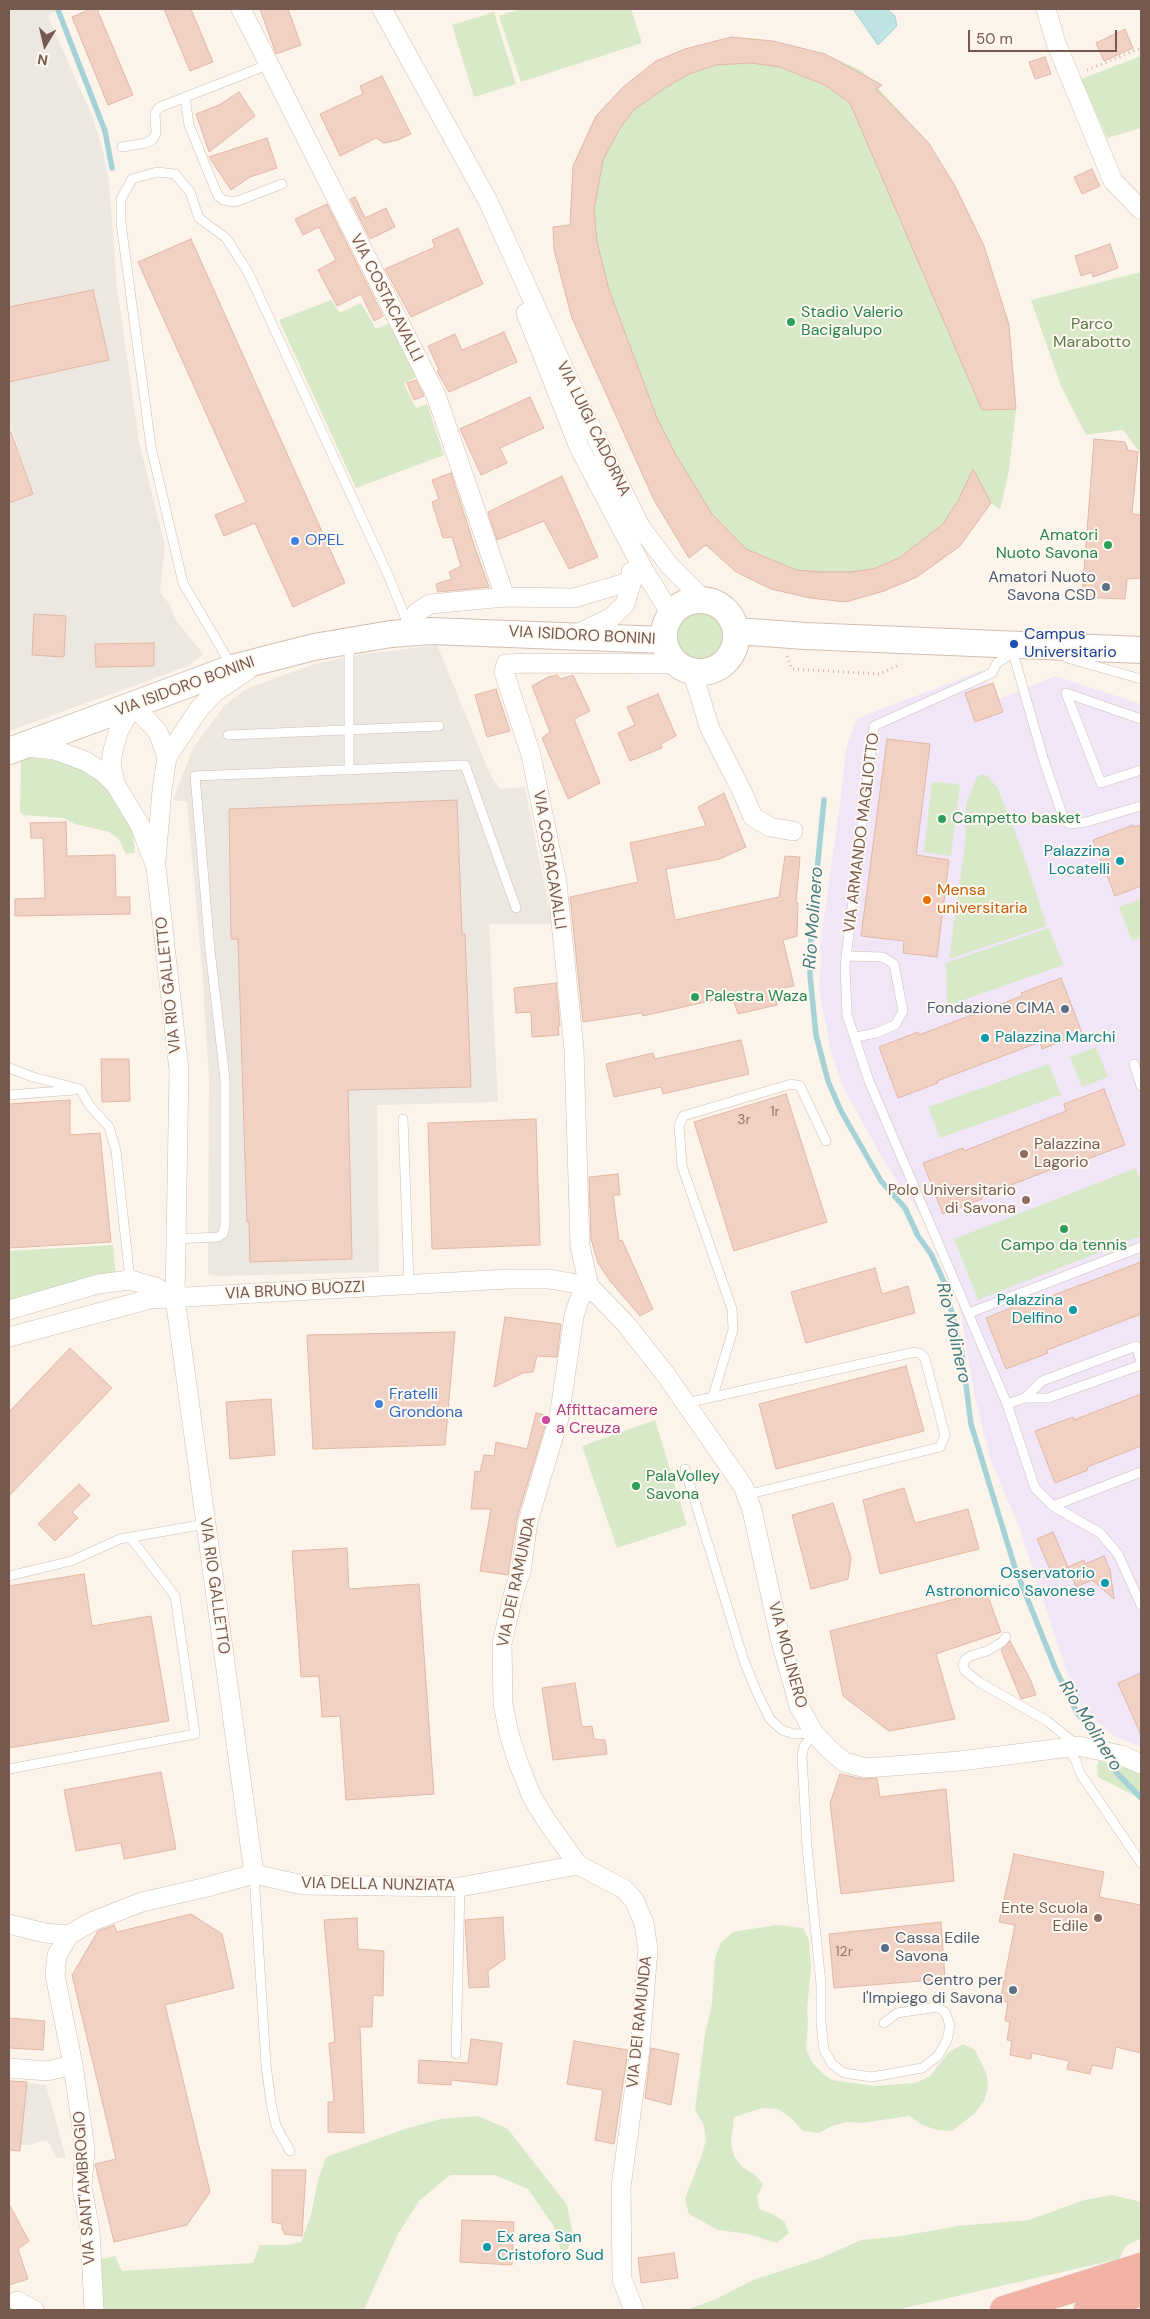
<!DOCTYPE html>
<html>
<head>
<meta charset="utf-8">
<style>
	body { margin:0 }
	#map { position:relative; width:1150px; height:2319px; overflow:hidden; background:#fcf4ea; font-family:"DM Sans",sans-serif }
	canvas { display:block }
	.frame { position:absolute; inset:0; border:10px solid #76594e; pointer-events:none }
	.north { position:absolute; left:20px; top:20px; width:50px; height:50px; -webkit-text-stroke:4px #fef8f0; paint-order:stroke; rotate:189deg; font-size:14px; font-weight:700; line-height:20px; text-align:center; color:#76594e }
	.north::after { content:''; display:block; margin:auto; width:18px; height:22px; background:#76594e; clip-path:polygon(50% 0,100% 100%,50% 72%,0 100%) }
	.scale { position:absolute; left:968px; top:30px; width:149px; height:22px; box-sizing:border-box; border:2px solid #76594e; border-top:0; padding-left:6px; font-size:15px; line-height:18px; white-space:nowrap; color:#76594e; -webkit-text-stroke:4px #fef8f0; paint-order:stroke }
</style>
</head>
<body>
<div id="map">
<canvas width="1150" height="2319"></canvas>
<div class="frame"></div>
<div class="north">N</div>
<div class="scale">50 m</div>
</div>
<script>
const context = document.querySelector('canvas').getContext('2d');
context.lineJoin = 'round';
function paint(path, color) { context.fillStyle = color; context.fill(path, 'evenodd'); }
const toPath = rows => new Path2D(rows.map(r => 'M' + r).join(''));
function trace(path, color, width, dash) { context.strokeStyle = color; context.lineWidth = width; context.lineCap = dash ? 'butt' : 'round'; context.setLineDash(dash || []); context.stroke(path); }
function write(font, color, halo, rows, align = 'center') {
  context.font = font + ' "DM Sans",sans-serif'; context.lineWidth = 4; context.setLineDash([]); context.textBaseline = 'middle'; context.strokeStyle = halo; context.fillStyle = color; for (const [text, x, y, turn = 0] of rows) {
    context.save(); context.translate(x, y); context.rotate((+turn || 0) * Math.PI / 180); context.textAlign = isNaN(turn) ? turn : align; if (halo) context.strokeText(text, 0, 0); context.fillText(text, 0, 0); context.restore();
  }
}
paint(toPath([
	[9,9,55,9,56,11,48,16,92,116,102,147,109,180,117,287,139,442,165,546,160,592,169,604,176,620,203,654,188,666,9,731,9,503,33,494,9,421],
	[437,645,490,774,500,789,525,787,552,924,489,924,498,1102,377,1105,379,1272,219,1276,208,1274,209,1077,202,969,187,802,173,800,193,748,224,706,246,689,314,664,351,656],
	[9,2080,46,2085,66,2158,57,2158,47,2140,28,2145,9,2145]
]), '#ede7e2');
paint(toPath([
	[981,671,986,684,993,683,999,699,1055,676,1141,704,1141,1747,1114,1736,1082,1708,1066,1670,1020,1529,990,1458,974,1393,961,1315,948,1265,936,1238,885,1163,843,1087,831,1051,823,1011,819,987,822,953,819,952,840,804,846,750,856,719]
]), '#f0e6f8');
paint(toPath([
	[521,9,631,9,642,43,521,82,499,16],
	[494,12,516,84,474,97,452,25],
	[731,37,773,41,825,54,862,71,928,142,955,186,984,246,1009,325,1016,409,1009,471,1000,510,991,503,960,546,917,577,884,591,846,601,810,598,771,589,706,545,689,558,654,500,572,318,554,250,553,227,570,225,573,166,596,116,656,61,685,49],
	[1141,56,1141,128,1107,138,1081,79],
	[1141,272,1141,454,1123,430,1086,435,1061,386,1031,300],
	[331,300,340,313,361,303,376,329,392,322,406,351,416,377,404,384,416,408,427,404,444,455,356,488,279,320],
	'677 635a23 23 0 1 1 46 0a23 23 0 1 1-46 0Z',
	[24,757,76,763,112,791,127,816,133,834,135,853,126,854,118,838,109,832,75,824,63,818,23,815,20,811,21,759],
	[981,774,987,776,998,788,1025,859,1047,926,949,959,965,845,966,804,977,777],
	[932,781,960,785,951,856,924,852],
	[1141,899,1141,938,1132,941,1119,907],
	[1049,928,1063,965,947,1006,946,963],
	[1096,1047,1108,1077,1082,1087,1070,1057],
	[1049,1064,1061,1095,940,1138,928,1107],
	[1136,1168,1141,1182,1141,1236,978,1300,954,1239],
	[113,1245,116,1278,9,1305,9,1251],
	[655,1420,687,1525,617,1548,582,1446],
	[1099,1761,1141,1772,1141,1799,1098,1777,1097,1765],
	[776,1925,803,1928,809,1940,811,1968,807,2009,808,2022,806,2049,812,2062,821,2072,832,2080,874,2086,916,2083,930,2076,949,2052,963,2044,975,2050,987,2075,988,2088,984,2101,975,2113,952,2131,937,2130,922,2125,909,2116,862,2123,847,2122,832,2126,819,2133,803,2131,791,2118,778,2109,763,2108,734,2117,731,2143,734,2156,742,2167,754,2174,763,2184,757,2196,759,2209,772,2214,784,2221,789,2233,777,2243,748,2234,718,2230,689,2214,685,2199,702,2155,706,2140,704,2125,695,2110,705,2034,712,2004,715,1957,721,1942,733,1932],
	[478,2116,508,2129,567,2205,573,2236,563,2259,554,2227,528,2189,495,2175,450,2175,419,2201,398,2234,364,2310,100,2310,95,2261,115,2256,122,2271,253,2263,260,2245,287,2245,301,2242,311,2215,318,2180,326,2157,405,2129,441,2119],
	[1112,2195,1141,2202,1141,2238,1126,2246,1119,2259,896,2310,686,2310,714,2300,753,2280,821,2258,861,2240,902,2236,958,2226,1029,2220,1084,2200]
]), '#d8e9c8');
const water = toPath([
	[853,9,887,9,895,16,897,26,878,45,853,9]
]);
paint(water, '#bfe2e5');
trace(water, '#a5d2d6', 1);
trace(toPath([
	[58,10,105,131,112,168],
	[824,800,811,931,810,975,816,1035,828,1081,841,1111,881,1181,905,1208,918,1236,931,1254,944,1282,962,1354,971,1424,1015,1568,1056,1670,1077,1713,1092,1729,1102,1747],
	[1108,1757,1116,1772,1141,1798]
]), '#a5d2d6', 5.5);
const building = toPath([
	[91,9,97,9,133,95,108,105,72,17,91,9],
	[164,9,191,9,213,62,190,71,164,9],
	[260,9,288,9,301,45,276,54,260,9],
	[1125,29,1133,48,1104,61,1096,43,1125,29],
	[731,37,773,41,825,54,882,85,876,89,928,142,955,186,984,246,1009,325,1016,409,982,410,850,103,825,85,780,67,751,63,716,65,689,74,665,88,635,109,620,128,603,160,594,210,597,242,609,290,657,418,677,457,712,514,746,549,796,570,820,572,850,572,873,569,899,558,943,524,958,501,973,469,991,503,960,546,917,577,884,591,846,602,810,598,771,589,736,572,706,545,689,558,654,500,572,318,554,250,553,227,570,225,573,166,596,116,623,87,656,61,685,49,731,37],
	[1045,57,1051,74,1035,79,1029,62,1045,57],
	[382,76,411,134,398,140,384,143,376,138,340,156,320,114,363,94,360,86,382,76],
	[239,92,255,116,209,152,196,114,219,105,239,92],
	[267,138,277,168,250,177,231,190,209,157,267,138],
	[1092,169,1100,186,1082,194,1074,177,1092,169],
	[355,197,365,218,386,208,395,227,370,239,350,199,355,197],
	[327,204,383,316,374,321,361,294,337,306,318,270,336,260,319,227,303,235,295,219,327,204],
	[458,228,483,284,411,317,385,269,435,247,432,240,458,228],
	[191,239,345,583,293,607,255,523,224,536,215,515,246,502,138,262,191,239],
	[1110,244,1118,268,1093,277,1092,272,1081,276,1075,256,1110,244],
	[93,290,109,360,9,382,9,307,93,290],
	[504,332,517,362,449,392,437,371,439,370,428,346,455,334,462,350,504,332],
	[416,380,424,396,414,400,407,383,416,380],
	[530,397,544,428,500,448,507,463,481,475,460,429,530,397],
	[11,432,33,494,9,503,9,433,11,432],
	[1094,439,1125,442,1128,450,1138,452,1132,514,1141,515,1141,578,1127,579,1125,599,1082,597,1094,439],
	[451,473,475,548,489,587,438,592,436,584,452,579,449,572,461,566,452,537,443,538,432,502,439,499,432,480,451,473],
	[562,476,598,557,569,569,544,521,497,540,488,512,562,476],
	[34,614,66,616,64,657,32,655,34,614],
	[154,643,154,666,96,667,95,644,154,643],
	[557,675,561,679,573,675,590,711,574,719,600,783,568,799,542,738,550,732,532,686,548,677,557,675],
	[993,683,1003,712,975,722,965,693,993,683],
	[496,689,510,731,487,737,475,695,496,689],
	[658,694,676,736,661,744,662,748,630,761,618,733,635,725,627,707,658,694],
	[887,739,930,744,916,855,949,860,937,957,903,953,904,941,861,936,887,739],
	[724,793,746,847,720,859,666,869,675,920,779,897,785,856,800,857,796,903,798,903,797,936,783,940,794,986,773,990,777,1005,738,1014,732,996,643,1016,642,1013,583,1022,570,897,638,882,630,843,706,826,698,807,724,793],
	[457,800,462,934,465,934,471,1087,348,1090,352,1259,250,1262,249,1222,247,1222,238,939,231,939,229,809,457,800],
	[66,822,67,856,115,855,116,897,130,897,130,914,15,916,15,899,45,898,43,838,31,838,30,823,66,822],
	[1133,825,1134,827,1141,825,1141,886,1115,896,1093,840,1133,825],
	[1061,978,1082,1033,1042,1049,1040,1042,937,1081,938,1083,898,1098,879,1047,918,1032,919,1035,1022,996,1021,993,1061,978],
	[556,983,560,1026,558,1026,559,1035,532,1037,531,1012,516,1013,514,988,556,983],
	[741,1040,749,1074,663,1094,661,1087,614,1097,606,1064,653,1053,655,1059,741,1040],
	[101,1059,129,1059,130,1101,102,1102,101,1059],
	[1104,1089,1125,1145,1085,1160,1084,1157,982,1196,982,1199,943,1214,923,1163,963,1148,964,1151,1066,1111,1064,1104,1104,1089],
	[786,1094,827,1222,734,1251,694,1122,786,1094],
	[70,1100,70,1135,100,1133,111,1242,9,1248,9,1104,70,1100],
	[536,1119,540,1245,432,1249,428,1123,536,1119],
	[618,1174,620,1195,613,1195,619,1241,622,1240,653,1309,640,1316,610,1281,598,1263,591,1239,589,1177,618,1174],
	[1141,1262,1141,1314,1047,1350,1048,1353,1006,1369,986,1318,1023,1303,1025,1306,1141,1262],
	[875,1268,882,1294,908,1286,915,1313,806,1343,791,1292,875,1268],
	[505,1317,561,1324,557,1357,537,1356,533,1372,523,1373,494,1387,505,1317],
	[455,1332,445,1445,313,1449,307,1335,455,1332],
	[70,1348,112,1388,9,1496,9,1412,70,1348],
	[906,1366,924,1431,776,1469,759,1404,906,1366],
	[1141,1394,1141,1446,1087,1467,1088,1470,1055,1483,1035,1431,1073,1417,1074,1420,1141,1394],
	[271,1399,275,1455,230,1459,226,1402,271,1399],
	[536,1413,548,1416,517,1518,508,1575,480,1571,491,1509,471,1509,475,1471,480,1472,484,1455,494,1456,496,1442,527,1449,536,1413],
	[79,1484,90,1495,72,1512,78,1518,55,1541,38,1524,79,1484],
	[904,1488,915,1523,968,1509,979,1549,880,1574,863,1500,904,1488],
	[833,1503,851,1558,848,1579,811,1589,792,1515,833,1503],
	[1053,1532,1068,1567,1052,1574,1037,1539,1053,1532],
	[347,1548,349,1589,419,1584,434,1794,346,1800,340,1716,322,1717,319,1676,301,1677,292,1551,347,1548],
	[1104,1556,1110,1570,1114,1599,1092,1580,1076,1587,1068,1567,1084,1560,1085,1564,1104,1556],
	[84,1574,92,1626,151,1616,169,1721,9,1748,9,1586,84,1574],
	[986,1591,1001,1632,936,1654,955,1719,889,1731,843,1696,830,1631,986,1591],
	[1010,1641,1031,1681,1036,1695,1021,1699,1001,1650,1010,1641],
	[1141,1673,1141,1735,1118,1683,1141,1673],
	[575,1683,582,1727,592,1726,594,1739,605,1740,607,1754,553,1760,542,1688,575,1683],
	[161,1772,176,1849,124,1859,121,1843,76,1851,64,1790,161,1772],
	[840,1774,863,1779,877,1778,880,1797,946,1789,954,1881,841,1894,830,1803,840,1774],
	[1014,1854,1104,1872,1099,1897,1141,1905,1141,2053,1116,2047,1112,2069,1092,2065,1090,2074,1067,2069,1069,2061,1032,2053,1031,2059,1010,2055,1012,2041,1007,2040,1010,2022,1005,2021,1008,2002,1000,2001,1015,1925,999,1922,1014,1854],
	[191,1914,222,1934,234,1988,165,2005,210,2192,187,2225,114,2242,95,2164,116,2159,72,1975,98,1931,114,1925,117,1932,191,1914],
	[503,1917,505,1959,488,1971,489,1987,469,1988,465,1920,503,1917],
	[357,1918,358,1949,384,1951,383,1996,373,1995,372,2027,360,2027,364,2133,328,2132,328,2102,334,2102,329,2043,335,2042,324,1920,357,1918],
	[941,1922,945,1979,834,1988,829,1934,941,1922],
	[9,2018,45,2021,43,2050,9,2048,9,2018],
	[471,2039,502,2043,497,2085,451,2080,451,2085,418,2083,419,2060,468,2063,471,2039],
	[574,2041,628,2050,614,2144,595,2140,603,2090,567,2084,574,2041],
	[651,2048,679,2054,671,2105,645,2098,651,2048],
	[9,2081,27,2082,20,2151,9,2150,9,2081],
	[272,2170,306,2170,302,2236,284,2234,284,2231,282,2230,282,2224,272,2222,272,2170],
	[9,2204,29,2241,18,2249,28,2279,9,2285,9,2204],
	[462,2220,514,2222,512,2265,460,2262,462,2220],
	[674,2253,678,2278,641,2283,638,2258,674,2253]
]);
paint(building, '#f0d1c3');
trace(building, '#e2b7a4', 1);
const lane = toPath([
	[185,97,189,125,218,196,223,200,235,202,282,184],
	[122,147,146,143,153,139,156,133,155,113,160,107,270,64],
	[349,643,349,770],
	[1013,650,1013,653,997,663,992,673,874,726,845,966,847,1015,869,1081,1007,1404,1035,1488,1053,1506,1100,1533,1118,1554,1141,1605],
	[1013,653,1044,761,1064,820,1071,824,1086,822,1141,806],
	[1067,658,1141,679],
	[231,665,183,583,151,447,121,223,121,199,132,179,157,172,175,174,190,192,199,218,226,238,248,272,389,577,409,627],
	[1141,719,1066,693,1101,783,1141,770],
	[228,735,439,726],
	[846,956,883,957,894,964,903,1011,895,1025,876,1033,856,1037],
	[1134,1064,1141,1086],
	[9,1068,33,1077,80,1089,90,1106,109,1127,116,1151,130,1280],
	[9,1095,74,1090],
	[403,1119,409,1284],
	[175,1239,218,1237,223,1234,225,1225,225,1079,210,950,195,776,465,765,516,908],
	[969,1313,1141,1247],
	[713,1396,733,1330,732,1309,682,1166,679,1126,683,1116,791,1084,800,1086,826,1141],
	[1025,1398,1042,1381,1136,1346,1141,1362],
	[686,1403,915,1352,921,1354,925,1359,945,1435,940,1447,746,1495],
	[1007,1404,1025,1398,1048,1398,1141,1365],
	[685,1469,744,1661,758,1695,770,1719,782,1730,794,1734,814,1733],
	[1053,1506,1141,1472],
	[9,1576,71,1561,120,1539,206,1524],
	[1006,1637,1002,1642,987,1651,970,1656,965,1660,963,1665,965,1671,979,1682,1047,1721,1077,1745],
	[814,1733,804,1746,802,1756,807,1847,821,1984,821,2022,824,2050,832,2064,844,2073,872,2077,922,2068,938,2056,947,2040,950,2025,945,2012,937,2007,897,2013,884,2023],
	[1067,1747,1076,1761,1080,1773,1141,1863],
	[9,1769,195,1734,175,1596,130,1537],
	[254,1874,266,2065,271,2103,276,2126,290,2151],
	[456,2054,460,1887]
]);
const street = toPath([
	[241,9,436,395,505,597],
	[382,9,488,201,583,411,641,528,669,565,704,600],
	[1046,9,1056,43,1113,181,1141,210],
	[526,313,579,447,643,569,671,614],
	[411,633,416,613,430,604,505,597,574,598,632,581],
	[573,636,612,617,625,604,632,581,631,572],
	[692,671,710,729,741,789,753,817,770,827,793,831],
	[25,747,55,750,85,761,104,773,115,784,140,825,156,867,179,1070,175,1298,254,1874],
	[115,784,111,763,113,750,119,730,133,705,158,732,167,757],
	[156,861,162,790,167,757,199,709,214,693,248,670],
	[589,1286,579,1300,574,1316,559,1418,528,1521,521,1571,515,1588,502,1643,503,1704,509,1734,518,1762,532,1797,546,1820,578,1865,624,1889,634,1900,644,1923,648,1950,640,2048,621,2187,622,2279,634,2310],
	[589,1286,625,1323,666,1375,743,1486,752,1510,780,1638,799,1706,814,1733,828,1748,844,1762,866,1768,960,1761,1078,1746,1121,1755,1141,1764],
	[589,1286,580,1246,574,1049,557,883,531,755,504,672,506,664,527,663,678,664],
	[9,1310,98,1284,130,1280,155,1287,175,1298],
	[9,1337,150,1299,508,1279,549,1279,589,1286],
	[9,1924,45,1933,69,1935,93,1921,142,1902,207,1887,254,1874,303,1885,460,1887,578,1865],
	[69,1935,57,1955,55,1975,73,2065,85,2149,82,2187,90,2231,94,2310],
	[9,2068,47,2071,73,2065],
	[17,2301,34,2310]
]);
const secondary = toPath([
	'664 636a36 36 0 1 1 72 0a36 36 0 1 1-72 0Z',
	[736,631,805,636,1141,650],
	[9,751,232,668,314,647,391,634,431,631,664,640]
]);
const highway = toPath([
	[1004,2310,1141,2267],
	[1088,2310,1141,2292]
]);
trace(lane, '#d0bdb2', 10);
trace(street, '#d0bdb2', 20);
trace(secondary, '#d3bdb0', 28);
trace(highway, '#d9d1cd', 29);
trace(toPath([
	[1087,70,1141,48],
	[787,656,792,669,880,674,901,664]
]), '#d5b5a5', 3, [1, 4]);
trace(lane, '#fff', 9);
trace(street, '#fff', 19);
trace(secondary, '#fff', 26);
trace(highway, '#f2b3a4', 28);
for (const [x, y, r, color] of [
	[791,322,5,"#2e9e5b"],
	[295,541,5,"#3f7fe0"],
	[1108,545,5,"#2e9e5b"],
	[1106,587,5,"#5c6f8a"],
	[1014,644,5,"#1a4fb4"],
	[942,819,5,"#2e9e5b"],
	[1120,861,5,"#0f9aa8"],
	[927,900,5,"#e8710a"],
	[695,997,5,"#2e9e5b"],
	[1065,1009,5,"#5c6f8a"],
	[985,1038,5,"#0f9aa8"],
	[1024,1154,5,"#8d6e63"],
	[1026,1200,5,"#8d6e63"],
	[1064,1229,5,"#2e9e5b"],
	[1073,1310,5,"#0f9aa8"],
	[379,1404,5,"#3f7fe0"],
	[546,1420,5,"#d1479c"],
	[636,1486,5,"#2e9e5b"],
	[1105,1583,5,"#0f9aa8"],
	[1098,1918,5,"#8d6e63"],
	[885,1948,5,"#5c6f8a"],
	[1013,1990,5,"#5c6f8a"],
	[487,2247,5,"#0f9aa8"]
]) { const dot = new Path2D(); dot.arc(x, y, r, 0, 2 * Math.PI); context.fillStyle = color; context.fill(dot); trace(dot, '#fef8f0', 2); }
write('14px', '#94776b', null, [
	["1r",775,1112],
	["3r",744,1120],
	["12r",844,1952]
]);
write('16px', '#76594e', '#fef8f0', [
	["VIA COSTACAVALLI",386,298,63],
	["VIA LUIGI CADORNA",593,429,64],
	["VIA ISIDORO BONINI",582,636,3],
	["VIA ISIDORO BONINI",185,687,-20],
	["VIA ARMANDO MAGLIOTTO",862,833,-83],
	["VIA COSTACAVALLI",549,860,81],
	["VIA RIO GALLETTO",169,985,-96],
	["VIA BRUNO BUOZZI",295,1291,-3],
	["VIA DEI RAMUNDA",517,1582,-78],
	["VIA RIO GALLETTO",214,1586,82],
	["VIA MOLINERO",787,1655,75],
	["VIA DELLA NUNZIATA",378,1885,1],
	["VIA DEI RAMUNDA",640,2022,-84],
	["VIA SANT'AMBROGIO",85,2188,-94]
]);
write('16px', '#27864d', '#fef8f0', [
	["Stadio Valerio",801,313],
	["Bacigalupo",801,331],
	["Amatori",1098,536,"right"],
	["Nuoto Savona",1098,554,"right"],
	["Campetto basket",952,819],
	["Palestra Waza",705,997],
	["Campo da tennis",1064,1246,"center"],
	["PalaVolley",646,1477],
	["Savona",646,1495]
], 'left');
write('16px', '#597b46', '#fef8f0', [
	["Parco",1092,325],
	["Marabotto",1092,343]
]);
write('16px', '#366cbe', '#fef8f0', [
	["OPEL",305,541],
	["Fratelli",389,1395],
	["Grondona",389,1413]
], 'left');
write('16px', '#4e5e75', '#fef8f0', [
	["Amatori Nuoto",1096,578],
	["Savona CSD",1096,596],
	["Fondazione CIMA",1055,1009],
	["Cassa Edile",895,1939,"left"],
	["Savona",895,1957,"left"],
	["Centro per",1003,1981],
	["l'Impiego di Savona",1003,1999]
], 'right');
write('16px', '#164399', '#fef8f0', [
	["Campus",1024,635],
	["Universitario",1024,653]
], 'left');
write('16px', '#0d838f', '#fef8f0', [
	["Palazzina",1110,852],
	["Locatelli",1110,870],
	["Palazzina Marchi",995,1038,"left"],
	["Palazzina",1063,1301],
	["Delfino",1063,1319],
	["Osservatorio",1095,1574],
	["Astronomico Savonese",1095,1592],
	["Ex area San",497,2238,"left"],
	["Cristoforo Sud",497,2256,"left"]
], 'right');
write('16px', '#c56008', '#fef8f0', [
	["Mensa",937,891],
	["universitaria",937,909]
], 'left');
write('16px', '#785e54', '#fef8f0', [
	["Palazzina",1034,1145,"left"],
	["Lagorio",1034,1163,"left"],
	["Polo Universitario",1016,1191],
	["di Savona",1016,1209],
	["Ente Scuola",1088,1909],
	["Edile",1088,1927]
], 'right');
write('16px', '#b23c85', '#fef8f0', [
	["Affittacamere",556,1411],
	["a Creuza",556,1429]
], 'left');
write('italic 18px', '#457b81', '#fef8f0', [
	["Rio Molinero",814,918,-86],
	["Rio Molinero",953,1333,77],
	["Rio Molinero",1090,1726,58]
]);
</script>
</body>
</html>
